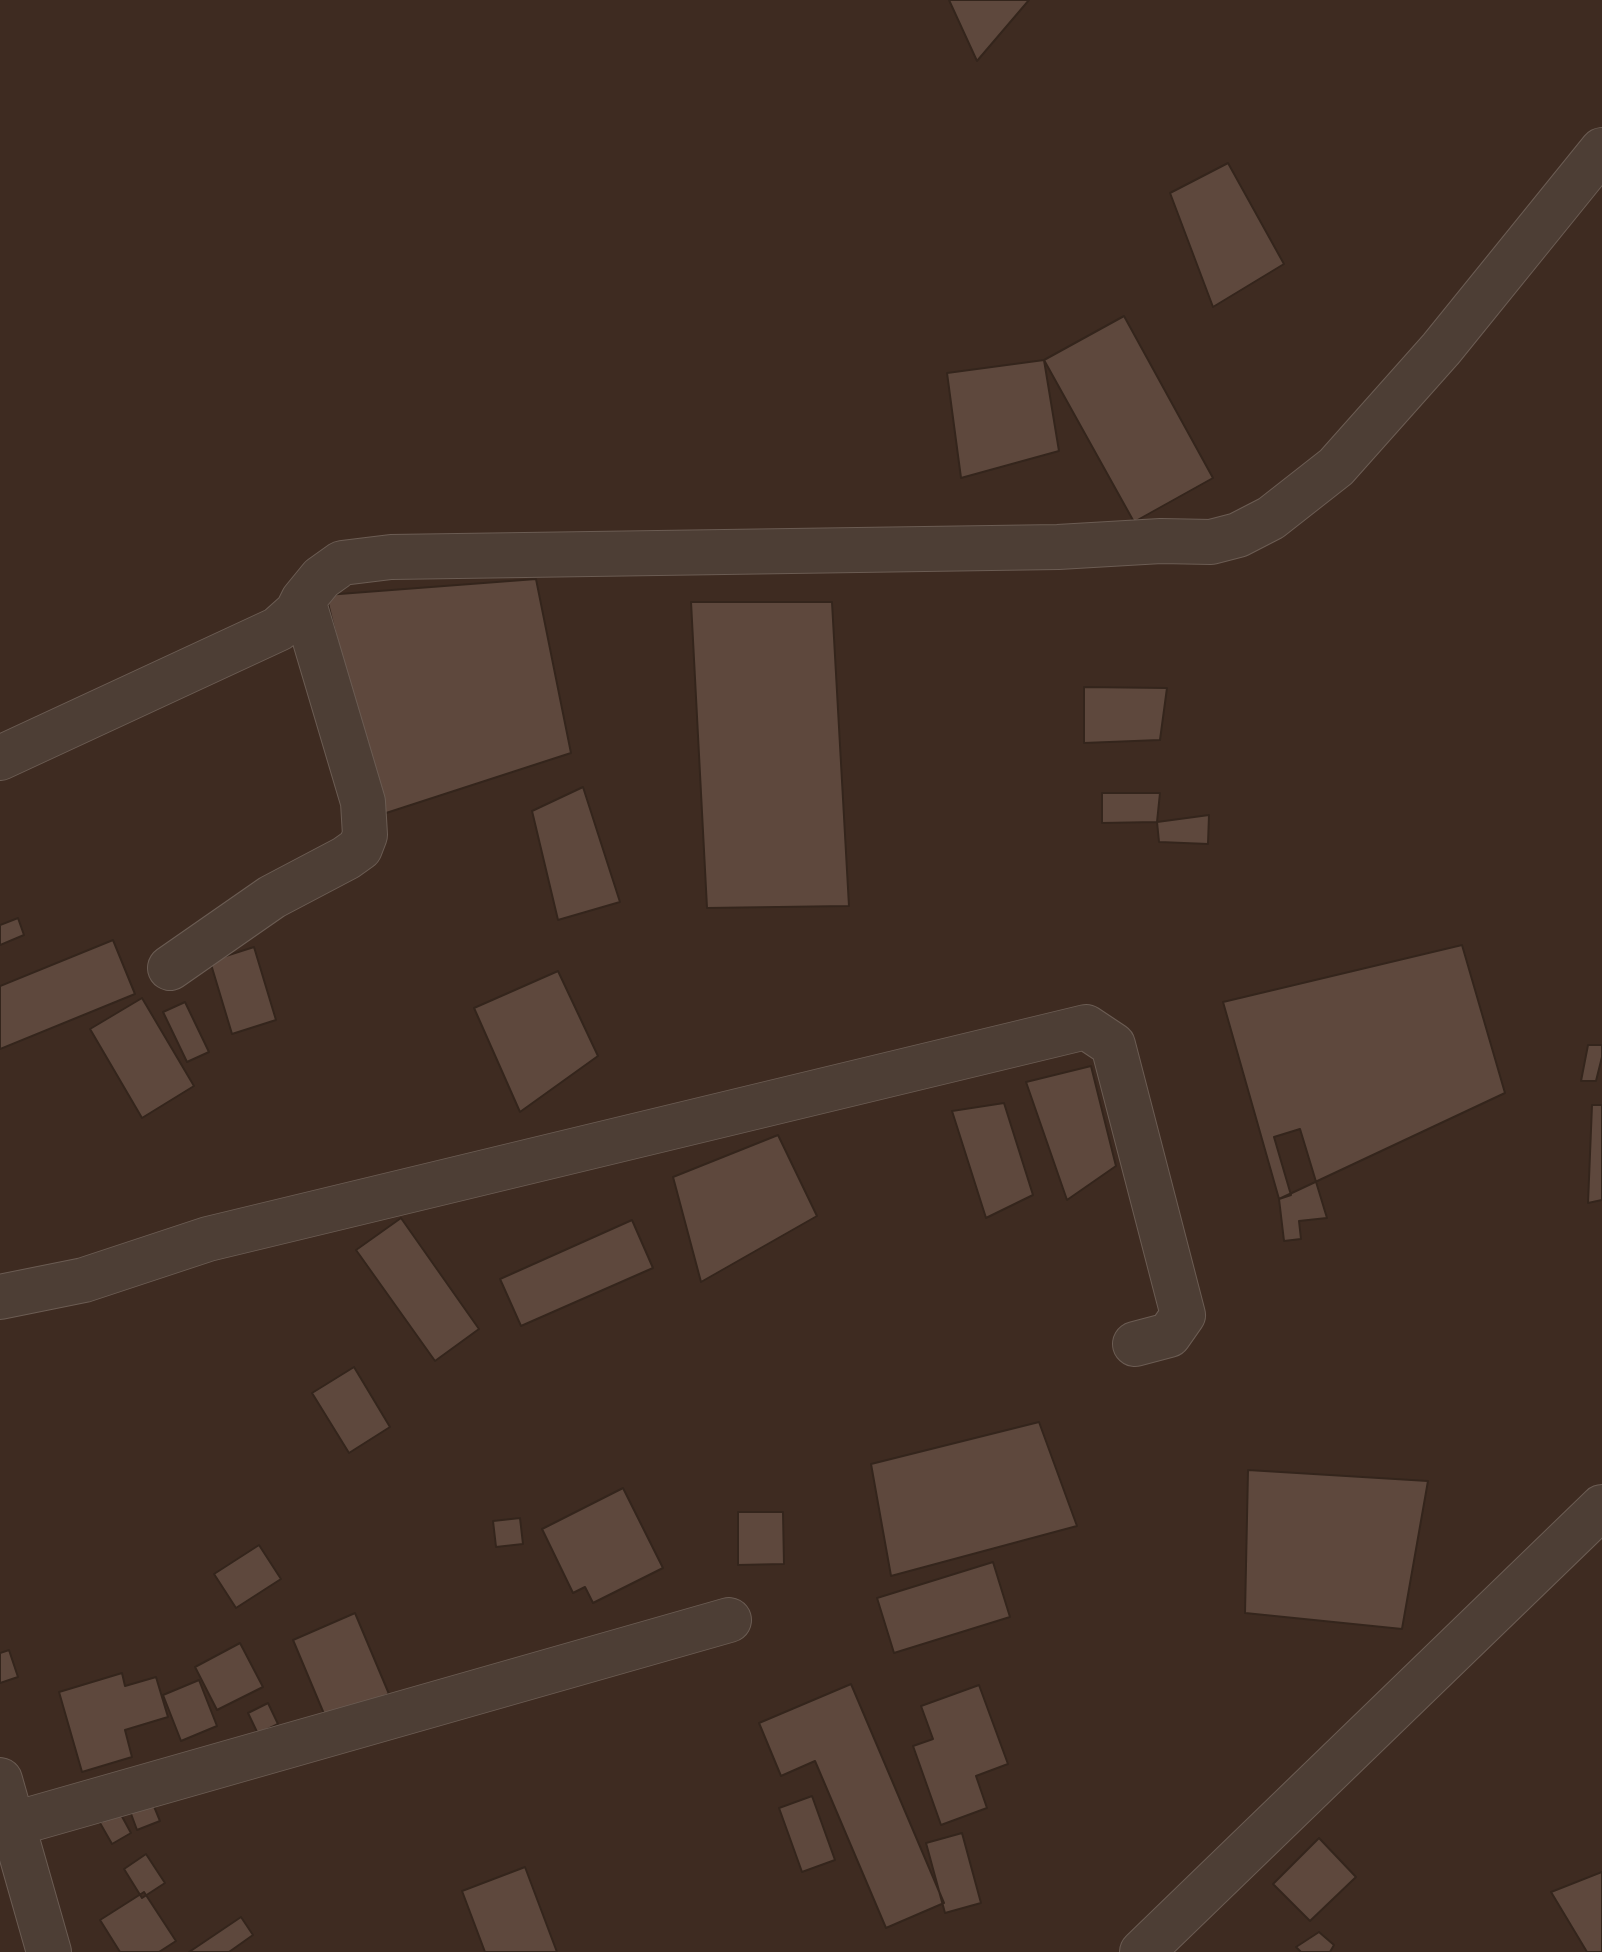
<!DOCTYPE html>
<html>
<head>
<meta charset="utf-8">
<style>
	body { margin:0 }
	canvas { display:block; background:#3e2b21 }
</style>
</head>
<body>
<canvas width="1602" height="1952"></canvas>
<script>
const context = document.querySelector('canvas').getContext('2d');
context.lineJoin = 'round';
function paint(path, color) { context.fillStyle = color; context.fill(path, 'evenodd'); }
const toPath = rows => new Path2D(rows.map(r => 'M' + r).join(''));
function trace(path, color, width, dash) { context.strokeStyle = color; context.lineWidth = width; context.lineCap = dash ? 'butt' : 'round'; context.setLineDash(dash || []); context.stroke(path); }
const building = toPath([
	[949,0,1029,0,977,61,949,0],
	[1228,163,1284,264,1213,307,1170,193,1228,163],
	[1124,316,1213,478,1134,522,1044,360,1124,316],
	[1044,360,1059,451,961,478,947,373,1044,360],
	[536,579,571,753,380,815,326,595,536,579],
	[691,602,832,602,849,906,707,908,691,602],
	[1084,687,1167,688,1160,740,1084,743,1084,687],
	[583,787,620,902,558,920,532,811,583,787],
	[1102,793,1160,793,1157,822,1102,823,1102,793],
	[1209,815,1208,844,1159,842,1157,822,1209,815],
	[18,918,24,935,0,945,0,925,18,918],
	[113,940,135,994,0,1049,0,986,113,940],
	[1462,945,1505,1093,1279,1199,1223,1002,1462,945],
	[254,947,276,1020,232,1034,210,961,254,947],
	[558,971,598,1056,520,1112,474,1008,558,971],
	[142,998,194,1086,142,1118,90,1029,142,998],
	[185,1002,209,1052,187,1062,163,1012,185,1002],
	[1588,1045,1602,1045,1602,1057,1596,1081,1581,1081,1588,1045],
	[1091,1066,1116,1166,1067,1200,1026,1082,1091,1066],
	[1004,1103,1033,1195,986,1218,952,1111,1004,1103],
	[1592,1105,1602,1105,1602,1200,1588,1203,1592,1105],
	[1300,1129,1327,1218,1299,1221,1301,1239,1284,1241,1279,1199,1291,1195,1274,1137,1300,1129],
	[778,1135,817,1216,701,1282,673,1177,778,1135],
	[401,1218,479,1329,435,1361,356,1250,401,1218],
	[632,1220,653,1268,521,1326,500,1279,632,1220],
	[354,1367,390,1427,349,1453,312,1393,354,1367],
	[1039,1422,1077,1526,891,1576,871,1464,1039,1422],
	[1248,1470,1428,1481,1402,1629,1245,1613,1248,1470],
	[623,1488,663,1568,593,1603,585,1587,573,1593,542,1529,623,1488],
	[738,1512,783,1512,784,1564,738,1565,738,1512],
	[520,1518,523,1544,496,1547,493,1521,520,1518],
	[259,1545,281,1579,236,1608,214,1574,259,1545],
	[993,1562,1010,1617,894,1653,877,1598,993,1562],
	[355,1613,389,1694,327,1721,293,1640,355,1613],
	[240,1643,263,1687,217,1710,195,1667,240,1643],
	[9,1650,18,1677,0,1683,0,1653,9,1650],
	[122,1673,125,1686,156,1677,168,1717,125,1730,132,1757,82,1772,59,1692,122,1673],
	[199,1680,217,1726,181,1741,163,1695,199,1680],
	[851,1684,944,1903,886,1928,815,1761,781,1776,759,1723,851,1684],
	[979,1685,1008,1764,976,1776,987,1808,941,1825,913,1746,933,1739,921,1706,979,1685],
	[268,1703,278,1724,258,1734,248,1713,268,1703],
	[149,1794,160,1821,137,1830,127,1803,149,1794],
	[812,1796,835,1860,802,1872,779,1808,812,1796],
	[119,1811,131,1833,112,1844,100,1823,119,1811],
	[962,1833,981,1903,945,1913,926,1843,962,1833],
	[1319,1838,1356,1877,1310,1921,1273,1884,1319,1838],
	[146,1854,165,1883,142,1898,124,1869,146,1854],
	[525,1867,557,1952,485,1952,462,1891,525,1867],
	[1602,1872,1602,1952,1587,1952,1551,1892,1602,1872],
	[144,1892,176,1941,159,1952,120,1952,100,1920,144,1892],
	[241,1917,253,1935,229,1952,189,1952,241,1917],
	[1319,1932,1334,1945,1330,1952,1301,1952,1296,1947,1319,1932]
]);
paint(building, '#5e483d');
trace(building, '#34251c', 2);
const minor = toPath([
	[0,758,278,629,297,612,303,600,321,578,342,563,391,557,1058,547,1161,541,1211,542,1238,535,1271,518,1336,467,1441,349,1602,150],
	[170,968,272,897,346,858,360,848,365,835,363,802,303,600],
	[0,1297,84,1280,208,1239,1086,1027,1113,1045,1183,1315,1169,1335,1135,1344],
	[0,1780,49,1952],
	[14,1824,729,1620],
	[1142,1952,1602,1507]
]);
trace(minor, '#6b5c53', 46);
trace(minor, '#4d3e35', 44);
</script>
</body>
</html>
